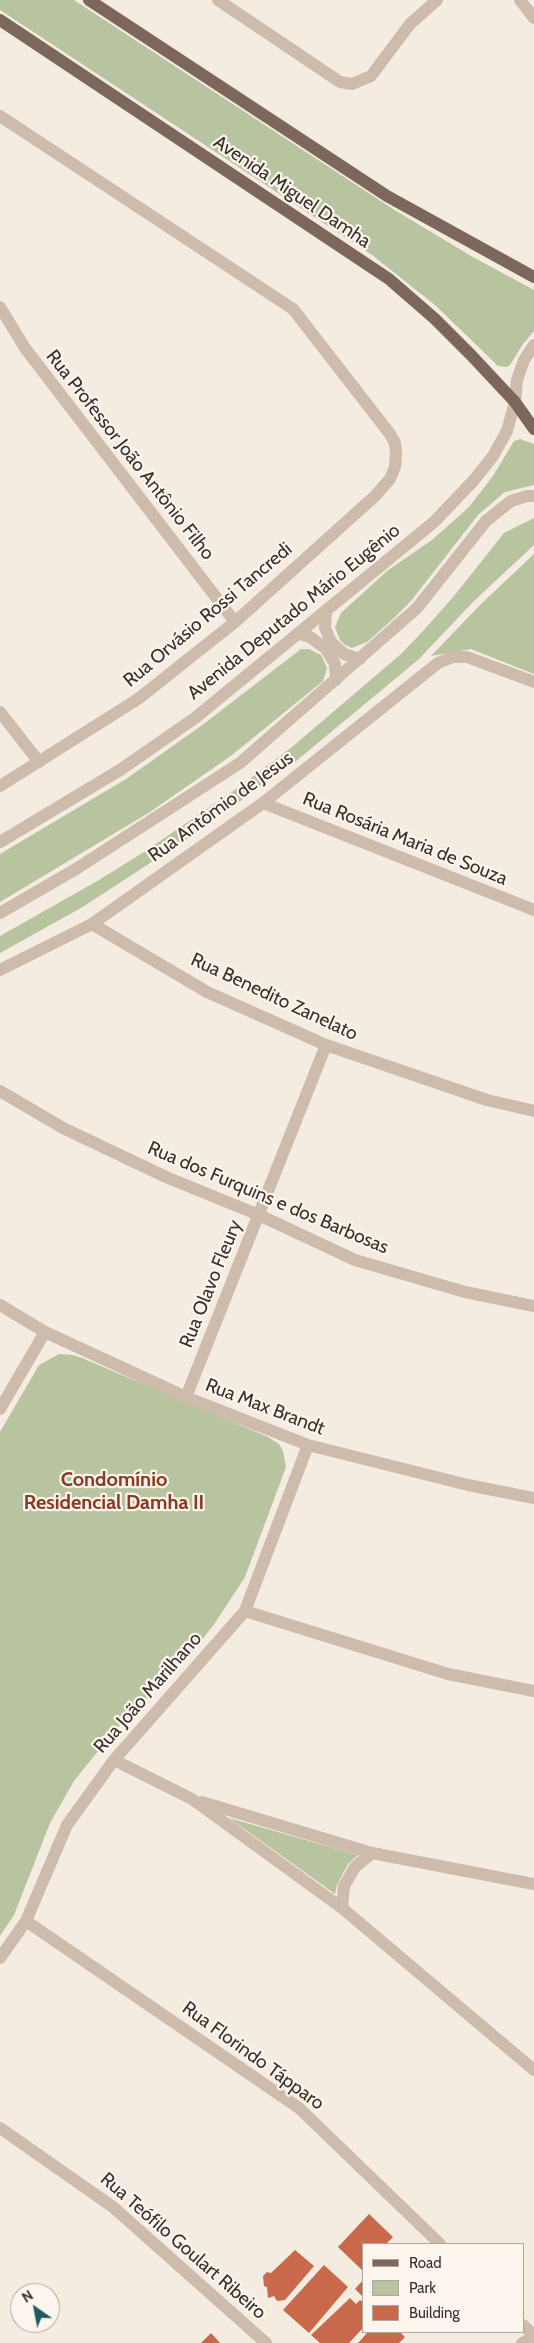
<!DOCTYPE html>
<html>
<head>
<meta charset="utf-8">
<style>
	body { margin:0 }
	#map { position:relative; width:534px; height:2343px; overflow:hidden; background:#f4ebe1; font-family:Cabin,sans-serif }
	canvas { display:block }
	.legend { position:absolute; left:362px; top:2243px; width:162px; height:90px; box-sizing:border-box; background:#fbf5ee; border:1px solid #aea6a0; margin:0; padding:6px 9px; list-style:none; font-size:15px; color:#3b302b }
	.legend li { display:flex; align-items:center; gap:10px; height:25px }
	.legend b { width:25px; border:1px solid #aea6a0 }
	.north { position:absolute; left:10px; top:2283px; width:50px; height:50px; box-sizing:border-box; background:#fbf5ee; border:1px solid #aea6a0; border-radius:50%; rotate:327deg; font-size:14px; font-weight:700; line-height:20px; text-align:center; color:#3b302b }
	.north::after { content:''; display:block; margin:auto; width:18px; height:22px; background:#1f5a5e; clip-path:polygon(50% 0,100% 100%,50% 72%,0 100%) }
</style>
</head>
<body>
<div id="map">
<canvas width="534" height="2343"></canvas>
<ul class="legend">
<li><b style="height:6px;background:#7d675c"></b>Road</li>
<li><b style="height:14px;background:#b8c4a0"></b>Park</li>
<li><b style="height:14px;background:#c8694b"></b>Building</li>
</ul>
<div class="north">N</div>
</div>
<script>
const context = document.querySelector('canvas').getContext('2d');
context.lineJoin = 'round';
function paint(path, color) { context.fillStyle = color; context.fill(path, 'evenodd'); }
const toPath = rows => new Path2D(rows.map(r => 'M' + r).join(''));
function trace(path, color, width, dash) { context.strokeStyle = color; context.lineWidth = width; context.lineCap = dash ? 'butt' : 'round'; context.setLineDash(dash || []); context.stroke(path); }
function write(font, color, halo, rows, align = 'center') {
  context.font = font + ' Cabin,sans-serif'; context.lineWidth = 4.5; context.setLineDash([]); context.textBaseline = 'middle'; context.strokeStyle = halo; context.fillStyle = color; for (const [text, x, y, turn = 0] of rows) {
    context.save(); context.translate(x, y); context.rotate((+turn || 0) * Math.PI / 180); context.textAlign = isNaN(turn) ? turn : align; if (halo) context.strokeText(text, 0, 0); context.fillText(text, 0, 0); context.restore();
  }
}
paint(toPath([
	[0,0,74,0,393,209,471,256,534,290,534,331,523,344,510,365,507,367,498,366,435,305,372,255,0,10],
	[520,439,534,444,534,485,505,492,493,502,478,515,411,601,392,620,367,642,352,648,345,645,340,640,335,627,341,613,387,571,432,540,469,507,493,476,514,441],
	[534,518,534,545,473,602,419,659,295,762,190,837,81,908,0,953,0,936,99,880,144,852,239,787,292,747,401,654,423,631,454,596,504,533],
	[534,554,534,674,471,649,431,656,480,605],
	[301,649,309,649,321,655,327,668,323,681,232,755,150,812,0,902,0,854,126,779,201,726],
	[59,1354,73,1355,82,1358,266,1436,279,1444,283,1451,286,1467,245,1577,215,1623,190,1655,114,1731,74,1781,50,1823,14,1915,0,1936,0,1432,39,1365],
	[229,1818,358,1855,348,1864,337,1885,335,1894]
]), '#b8c4a0');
paint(toPath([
	[369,2214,393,2237,386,2244,363,2244,363,2271,338,2247],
	[295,2250,314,2266,285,2300,277,2301,274,2296,268,2298,267,2287,264,2286,263,2276,267,2272,271,2273],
	[324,2265,348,2287,309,2333,283,2310],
	[363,2280,363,2297,355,2289],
	[350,2298,356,2304,360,2300,363,2302,363,2328,349,2343,320,2343,311,2335],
	[368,2332,400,2332,405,2337,399,2343,358,2343],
	[211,2333,220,2343,201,2343]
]), '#c8694b');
trace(toPath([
	[218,0,340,82,352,84,371,76,410,24,437,0],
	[520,0,534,18],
	[0,116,293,309,390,434,395,443,396,453,395,467,390,479,375,496,235,622,138,699,0,786],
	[0,307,25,348,235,622],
	[0,712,39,762],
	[263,803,534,910],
	[92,924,207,992,326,1045,487,1100,534,1111],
	[0,970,92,924,263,803,438,663,453,657,467,657,534,682],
	[0,1091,63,1128,166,1177,259,1215,355,1260,465,1292,534,1306],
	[0,1305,45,1332,186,1397,308,1445,468,1485,534,1498],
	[186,1397,326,1045],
	[0,1409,45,1332],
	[245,1611,448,1674,534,1691],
	[114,1760,192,1799,342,1908,534,2070],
	[202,1802,372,1853,534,1884],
	[342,1908,344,1886,355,1867,372,1853],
	[26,1921,299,2108,440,2244],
	[0,1958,26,1921,67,1825,114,1760,245,1611,308,1445],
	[0,2128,113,2207,266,2343],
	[523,2325,534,2335],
	[522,2343,534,2337]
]), '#cdbbac', 12);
trace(toPath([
	[326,612,325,628,331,642,344,654,360,659],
	[300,634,310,637,326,649,335,664,336,680],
	[0,842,120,770,195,718,434,522,474,480,493,456,507,431,515,402,517,380,524,360,534,345],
	[0,913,76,869,240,763,417,608,486,521,511,501,527,496,534,496]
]), '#cdbbac', 12);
trace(toPath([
	[89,0,387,196,534,277],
	[0,20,389,279,435,319,471,355,515,402,534,429]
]), '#7d675c', 12);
write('19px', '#3b302b', '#fbf5ee', [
	["Avenida Miguel Damha",292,192,34],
	["Rua Professor João Antônio Filho",130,455,52],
	["Avenida Deputado Mário Eugênio",294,612,-39],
	["Rua Orvásio Rossi Tancredi",208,615,-40],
	["Rua Antômio de Jesus",221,807,-36],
	["Rua Rosária Maria de Souza",405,839,22],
	["Rua Benedito Zanelato",274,997,25],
	["Rua dos Furquins e dos Barbosas",268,1198,23],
	["Rua Olavo Fleury",211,1284,-68],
	["Rua Max Brandt",265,1407,21],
	["Rua João Marilhano",148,1693,-49],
	["Rua Florindo Tápparo",253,2056,36],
	["Rua Teófilo Goulart Ribeiro",183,2246,41]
]);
write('bold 20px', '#8c3b22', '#fbf5ee', [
	["Condomínio",114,1480],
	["Residencial Damha II",114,1503]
]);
</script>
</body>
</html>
